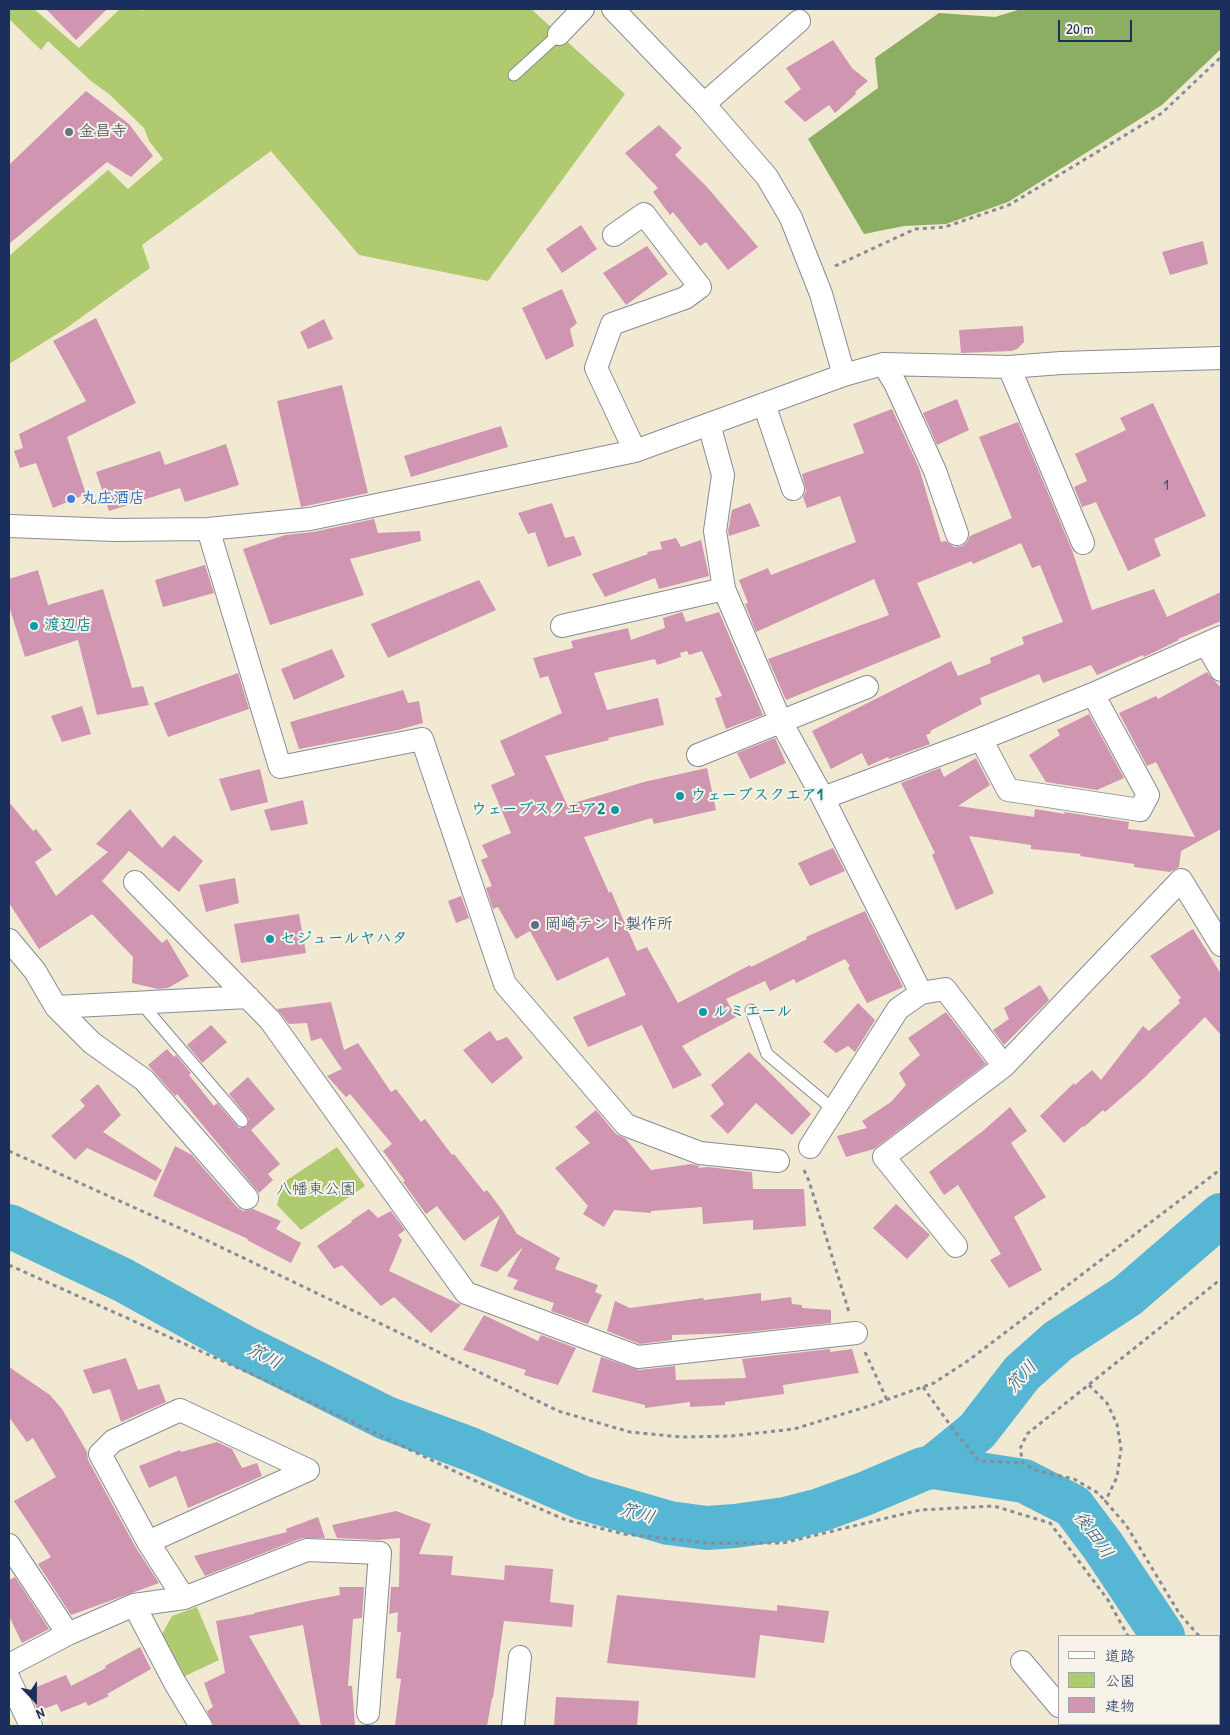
<!DOCTYPE html>
<html>
<head>
<meta charset="utf-8">
<style>
	body { margin:0 }
	#map { position:relative; width:1230px; height:1735px; overflow:hidden; background:#f1e9d2; font-family:"Patrick Hand","Klee One",sans-serif }
	canvas { display:block }
	.frame { position:absolute; inset:0; border:10px solid #1b2f5e; pointer-events:none }
	.legend { position:absolute; left:1058px; top:1635px; width:162px; height:90px; box-sizing:border-box; background:#f7f3e8; border:1px solid #9fa5b1; margin:0; padding:6px 9px; list-style:none; font-size:15px; color:#1b2f5e }
	.legend li { display:flex; align-items:center; gap:10px; height:25px }
	.legend b { width:25px; border:1px solid #9fa5b1 }
	.north { position:absolute; left:10px; top:1675px; width:50px; height:50px; -webkit-text-stroke:4px #f7f3e8; paint-order:stroke; rotate:158deg; font-size:14px; font-weight:700; line-height:20px; text-align:center; color:#1b2f5e }
	.north::after { content:''; display:block; margin:auto; width:18px; height:22px; background:#1b2f5e; clip-path:polygon(50% 0,100% 100%,50% 72%,0 100%) }
	.scale { position:absolute; left:1058px; top:20px; width:74px; height:22px; box-sizing:border-box; border:2px solid #1b2f5e; border-top:0; padding-left:6px; font-size:15px; line-height:18px; white-space:nowrap; color:#1b2f5e; -webkit-text-stroke:4px #f7f3e8; paint-order:stroke }
</style>
</head>
<body>
<div id="map">
<canvas width="1230" height="1735"></canvas>
<div class="frame"></div>
<ul class="legend">
<li><b style="height:6px;background:#fff"></b>道路</li>
<li><b style="height:14px;background:#b0ca6f"></b>公園</li>
<li><b style="height:14px;background:#cf95b1"></b>建物</li>
</ul>
<div class="north">N</div>
<div class="scale">20 m</div>
</div>
<script>
const context = document.querySelector('canvas').getContext('2d');
context.lineJoin = 'round';
function paint(path, color) { context.fillStyle = color; context.fill(path, 'evenodd'); }
const toPath = rows => new Path2D(rows.map(r => 'M' + r).join(''));
function trace(path, color, width, dash) { context.strokeStyle = color; context.lineWidth = width; context.lineCap = dash ? 'butt' : 'round'; context.setLineDash(dash || []); context.stroke(path); }
function write(font, color, halo, rows, align = 'center') {
  context.font = font + ' "Patrick Hand","Klee One",sans-serif'; context.lineWidth = 4; context.setLineDash([]); context.textBaseline = 'middle'; context.strokeStyle = halo; context.fillStyle = color; for (const [text, x, y, turn = 0] of rows) {
    context.save(); context.translate(x, y); context.rotate((+turn || 0) * Math.PI / 180); context.textAlign = isNaN(turn) ? turn : align; if (halo) context.strokeText(text, 0, 0); context.fillText(text, 0, 0); context.restore();
  }
}
paint(toPath([
	[9,9,34,9,79,48,120,9,140,9,142,11,145,9,531,9,625,94,488,281,359,255,271,151,142,245,150,268,65,329,9,364,9,256,108,170,128,189,163,159,149,141,144,128,109,94,91,81,48,41,41,50,9,19],
	[337,1147,365,1186,301,1230,277,1205,284,1182],
	[197,1607,219,1660,183,1677,162,1634,172,1616]
]), '#b0ca6f');
paint(toPath([
	[1021,9,1221,9,1221,49,1162,105,1008,202,946,224,904,226,864,234,808,139,878,88,875,58,939,13,995,17]
]), '#8cae62');
trace(toPath([
	[9,1226,123,1280,244,1347,386,1418,470,1449,583,1498,669,1523,707,1528,735,1526,785,1519,820,1510,864,1494,923,1469,933,1467,977,1431,1022,1373,1058,1341,1127,1296,1221,1215],
	[933,1467,1024,1481,1073,1506,1103,1546,1163,1636],
	[1219,1688,1221,1690]
]), '#56b6d4', 44);
paint(toPath([
	[46,9,107,9,76,40],
	[833,40,852,68,868,81,855,92,856,94,835,113,829,105,805,122,784,102,801,89,786,68],
	[86,91,129,124,153,156,131,177,107,162,9,244,9,165],
	[659,125,682,148,675,155,707,187,758,247,728,270,706,242,700,246,673,212,670,215,653,192,658,188,625,153],
	[581,225,597,249,562,273,546,249],
	[1203,241,1208,264,1170,275,1162,252],
	[647,246,668,274,626,305,603,273],
	[562,289,577,323,570,329,574,346,546,360,522,308],
	[96,318,136,403,67,437,86,494,53,508,36,463,20,468,14,451,23,448,19,434,86,401,53,341],
	[324,319,333,339,308,349,300,332],
	[1023,326,1024,342,1017,349,1011,351,961,353,959,330],
	[342,385,368,493,301,507,277,401],
	[957,399,969,430,937,445,923,413],
	[1153,403,1206,516,1154,539,1161,556,1128,571,1096,502,1082,507,1074,487,1087,481,1075,454,1126,430,1120,418],
	[892,409,919,468,941,542,946,541,954,547,962,546,967,542,970,536,1012,518,979,437,1018,422,1072,550,1092,610,1154,589,1167,617,1221,592,1221,621,1178,639,1179,640,1144,657,1143,655,1097,675,1091,665,1043,683,1039,674,980,698,982,704,930,731,931,733,926,735,930,744,889,759,888,757,868,766,862,753,831,769,812,731,951,661,958,676,991,663,990,658,1024,644,1022,637,1063,622,1040,565,1032,568,1021,543,973,564,972,561,917,583,941,637,786,700,768,659,889,615,874,579,756,632,745,604,748,603,739,580,768,568,771,575,856,542,840,496,807,508,803,497,806,491,802,474,864,453,853,424],
	[501,426,508,447,411,477,404,456],
	[226,444,239,485,185,502,180,488,109,511,96,472,160,451,165,465],
	[552,503,565,538,574,536,582,555,548,567,535,532,528,534,518,513],
	[750,503,760,526,729,536,728,531,732,510],
	[374,519,378,533,420,531,421,541,350,559,364,595,270,625,243,549,285,535,313,532],
	[676,538,681,547,701,540,709,576,659,589,655,578,605,597,592,574,648,554,647,552,662,549,660,542],
	[205,565,214,593,163,607,155,580],
	[38,570,48,605,103,589,132,688,143,686,149,705,97,715,78,640,25,657,9,606,9,579],
	[479,580,496,610,388,658,371,624],
	[682,612,686,622,719,612,763,715,726,729,715,698,722,696,702,651,689,655,687,651,680,653,681,657,657,665,655,659,594,673,607,710,658,698,664,725,608,738,609,740,545,756,567,805,644,782,707,768,716,810,654,824,652,818,584,837,609,893,611,891,637,951,647,947,678,1003,750,965,751,967,807,939,806,937,865,911,903,987,867,1003,848,968,850,966,845,959,796,983,794,979,770,991,765,981,726,999,736,1017,682,1046,702,1075,673,1089,642,1025,588,1047,573,1017,626,995,608,957,557,981,530,931,516,939,498,907,493,909,486,888,492,886,481,860,488,857,482,845,511,833,491,785,515,775,500,741,562,713,548,676,540,678,533,658,573,648,571,641,628,628,631,640,665,628,663,618],
	[332,649,345,677,294,700,281,669],
	[1207,672,1221,688,1221,829,1181,851,1179,867,1170,872,1134,867,1134,864,1080,856,1081,854,1031,849,1031,845,969,836,994,893,956,910,932,855,935,853,901,783,940,768,944,777,976,758,990,785,958,806,1034,817,1035,809,1065,814,1064,812,1129,822,1128,829,1195,837,1156,762,1147,766,1119,713,1156,696,1158,699],
	[238,673,249,709,168,737,154,703],
	[403,690,408,703,419,701,423,723,398,730,299,749,290,722],
	[82,706,91,734,62,742,51,716],
	[1089,714,1124,778,1097,790,1046,782,1029,755,1060,735,1057,730],
	[775,738,786,763,750,779,737,753],
	[260,769,268,802,231,811,219,779],
	[303,800,308,824,271,831,264,810],
	[9,802,33,831,36,829,52,850,35,862,56,896,108,852,96,844,130,809,162,848,174,835,203,861,179,892,129,851,102,881,162,943,167,939,189,976,168,988,158,989,132,983,133,957,92,914,39,949,9,903],
	[833,848,845,871,810,886,798,863],
	[235,878,239,903,206,912,199,885],
	[461,896,469,918,456,923,448,901],
	[299,914,306,953,241,963,234,924],
	[1193,929,1221,974,1221,1035,1205,1017,1142,1080,1105,1112,1103,1110,1084,1127,1083,1126,1064,1143,1040,1116,1074,1083,1075,1085,1092,1070,1101,1080,1143,1026,1149,1031,1180,1003,1178,1000,1181,998,1150,956],
	[1040,985,1049,1000,1004,1045,993,1030,1009,1019,1004,1008],
	[331,1002,344,1050,358,1043,391,1092,396,1089,421,1122,425,1119,452,1155,454,1154,484,1192,487,1190,502,1210,517,1234,560,1258,555,1269,598,1285,595,1292,602,1295,588,1324,551,1311,554,1303,513,1289,518,1280,507,1276,523,1247,497,1272,480,1266,500,1215,464,1241,437,1206,426,1214,403,1182,405,1181,383,1151,392,1144,350,1094,346,1097,327,1076,342,1069,321,1038,311,1041,307,1023,289,1024,277,1009],
	[858,1003,875,1020,855,1052,848,1046,836,1053,823,1042],
	[946,1012,986,1064,874,1149,846,1157,837,1136,867,1128,862,1121,891,1102,906,1085,899,1073,920,1055,908,1038],
	[211,1025,227,1042,202,1063,187,1045],
	[490,1031,497,1041,507,1037,523,1058,492,1084,463,1050],
	[167,1049,174,1057,176,1055,191,1073,189,1075,214,1106,217,1103,239,1128,247,1126,249,1119,229,1094,248,1077,275,1109,251,1130,280,1164,268,1174,273,1180,259,1193,177,1094,175,1096,148,1065],
	[749,1052,811,1114,792,1135,756,1103,728,1134,710,1116,724,1104,711,1085],
	[98,1084,121,1115,103,1132,162,1170,156,1181,87,1148,75,1160,51,1136,85,1106,80,1100],
	[1010,1107,1027,1131,1011,1143,1046,1197,1014,1217,1042,1270,1009,1288,990,1260,1001,1254,958,1185,944,1195,929,1172,984,1130],
	[596,1110,616,1134,626,1139,651,1170,691,1164,700,1166,698,1168,708,1167,752,1172,753,1189,804,1189,806,1226,753,1230,753,1220,703,1224,702,1207,651,1211,651,1213,614,1210,604,1227,583,1214,588,1206,555,1168,590,1143,575,1127],
	[175,1146,192,1155,237,1207,243,1211,253,1209,281,1221,276,1229,301,1243,291,1263,247,1240,248,1239,153,1196],
	[896,1204,930,1235,907,1259,873,1228],
	[369,1209,378,1218,391,1211,405,1230,398,1235,402,1240,389,1271,461,1305,431,1333,394,1297,381,1306,342,1265,334,1269,317,1246,352,1222,351,1221],
	[761,1293,761,1301,791,1297,792,1304,802,1305,802,1308,831,1310,831,1323,738,1333,672,1335,672,1340,640,1344,607,1331,615,1301,630,1308,703,1298,704,1300],
	[484,1315,538,1341,541,1335,576,1348,558,1385,524,1375,526,1370,463,1350],
	[830,1349,830,1352,852,1349,859,1373,783,1385,784,1394,725,1402,725,1405,690,1407,690,1402,645,1408,645,1405,592,1392,601,1357,639,1370,675,1366,676,1380,746,1378,742,1359],
	[126,1358,138,1390,159,1384,166,1402,121,1422,110,1389,93,1394,83,1370],
	[9,1367,50,1395,62,1409,87,1452,88,1460,136,1548,159,1583,71,1615,38,1564,51,1557,14,1501,56,1477,33,1438,27,1442,9,1417],
	[217,1442,232,1449,242,1468,257,1463,262,1476,188,1508,176,1476,149,1488,139,1466,180,1450,181,1452],
	[396,1511,431,1524,419,1554,453,1556,451,1575,504,1580,505,1565,553,1569,550,1602,574,1605,572,1627,504,1621,493,1698,492,1698,487,1726,395,1726,401,1679,396,1678,401,1632,397,1632,398,1612,389,1614,391,1587,399,1587,400,1538,377,1540,337,1538,332,1525],
	[318,1517,325,1538,302,1538,205,1576,194,1556,287,1532,286,1529],
	[15,1577,49,1629,22,1643,9,1616,9,1580],
	[339,1587,364,1587,362,1618,353,1619,348,1686,352,1686,355,1726,321,1726,303,1625,249,1636,301,1726,214,1726,207,1711,213,1707,204,1683,225,1673,216,1621,254,1614,254,1613,308,1601,340,1595],
	[617,1595,777,1611,777,1605,829,1611,824,1643,760,1635,755,1678,607,1663],
	[140,1647,151,1669,107,1694,109,1696,88,1706,86,1702,61,1712,57,1704,38,1711,29,1690,66,1675,71,1686,106,1668,105,1666],
	[556,1697,639,1701,637,1726,554,1726]
]), '#cf95b1');
const lane = toPath([
	[514,75,559,34],
	[141,1003,242,1121],
	[751,1010,767,1054,834,1110],
	[1214,1724,1221,1726]
]);
const street = toPath([
	[613,9,704,104,767,177,791,218,821,294,844,375],
	[559,34,583,9],
	[704,104,799,21],
	[614,235,644,214,700,287,685,298,612,324,596,368,635,451],
	[883,364,895,383,935,471,957,534],
	[1009,367,1083,543],
	[764,404,793,489],
	[709,424,723,475,715,531,724,589,780,720,823,798,921,993],
	[9,526,115,530,208,529,310,519,635,451,844,375,883,364,1009,367,1061,363,1221,358],
	[208,529,280,767,422,739,505,984,626,1125,700,1153,778,1161],
	[562,626,724,589],
	[1206,644,1221,670],
	[981,739,1008,790,1140,810,1148,795,1093,694],
	[698,755,867,687],
	[823,798,981,739,1093,694,1221,637],
	[135,882,270,1020,466,1293,638,1357,856,1333],
	[9,940,35,971,56,1007,92,1043,144,1080,247,1198],
	[56,1007,248,997],
	[810,1147,898,1009,921,993,945,989,1004,1066],
	[956,1246,884,1157,1004,1066,1181,880,1221,945],
	[148,1542,308,1470,180,1410,113,1441,100,1454,148,1542,184,1598],
	[9,1545,68,1634],
	[134,1605,175,1683,201,1726],
	[1022,1662,1059,1706],
	[9,1665,68,1634,134,1605,184,1598,307,1550,380,1553,368,1713],
	[9,1679,31,1726],
	[1074,1724,1076,1726],
	[513,1726,520,1657]
]);
trace(lane, '#868c98', 13);
trace(street, '#868c98', 24);
trace(toPath([
	[835,266,915,229,945,227,1009,205,1162,113,1221,57],
	[9,1151,206,1240,402,1334,558,1411,630,1432,681,1437,731,1436,794,1429,869,1406,934,1383,969,1360,1221,1169],
	[804,1170,809,1181,849,1312],
	[9,1265,256,1376,469,1478,566,1520,624,1534,708,1543,783,1543,920,1510,994,1506,1050,1523,1108,1600,1128,1636],
	[865,1352,887,1400],
	[1089,1385,1107,1403,1117,1424,1121,1449,1117,1477,1105,1502],
	[923,1387,956,1433,979,1461,1023,1463],
	[1199,1636,1179,1613,1126,1525,1098,1493,1074,1479,1038,1471,1023,1463,1020,1449,1027,1434,1221,1279],
	[1219,1658,1221,1660],
	[1171,1724,1177,1726]
]), '#868c98', 3, [4, 4]);
trace(lane, '#fff', 11);
trace(street, '#fff', 22);
for (const [x, y, r, color] of [
	[69,132,5,"#6b7280"],
	[71,499,5,"#3f7fe0"],
	[34,626,5,"#0f9aa8"],
	[680,796,5,"#0f9aa8"],
	[615,810,5,"#0f9aa8"],
	[535,925,5,"#5c6f8a"],
	[270,939,5,"#0f9aa8"],
	[703,1012,5,"#0f9aa8"]
]) { const dot = new Path2D(); dot.arc(x, y, r, 0, 2 * Math.PI); context.fillStyle = color; context.fill(dot); trace(dot, '#f7f3e8', 2); }
write('14px', '#484873', null, [
	["1",1166,486]
]);
write('bold 16px', '#5b616d', '#f7f3e8', [
	["金昌寺",79,132]
], 'left');
write('bold 16px', '#366cbe', '#f7f3e8', [
	["丸庄酒店",81,499]
], 'left');
write('bold 16px', '#0d838f', '#f7f3e8', [
	["渡辺店",44,626],
	["ウェーブスクエア1",690,796],
	["ウェーブスクエア2",605,810,"right"],
	["セジュールヤハタ",280,939],
	["ルミエール",713,1012]
], 'left');
write('bold 16px', '#4e5e75', '#f7f3e8', [
	["岡崎テント製作所",545,925]
], 'left');
write('16px', '#405662', '#f7f3e8', [
	["八幡東公園",316,1190]
]);
write('italic 18px', '#2d5881', '#f7f3e8', [
	["笊川",264,1357,27],
	["笊川",1022,1377,-48],
	["笊川",637,1514,16],
	["後田川",1093,1535,55]
]);
</script>
</body>
</html>
